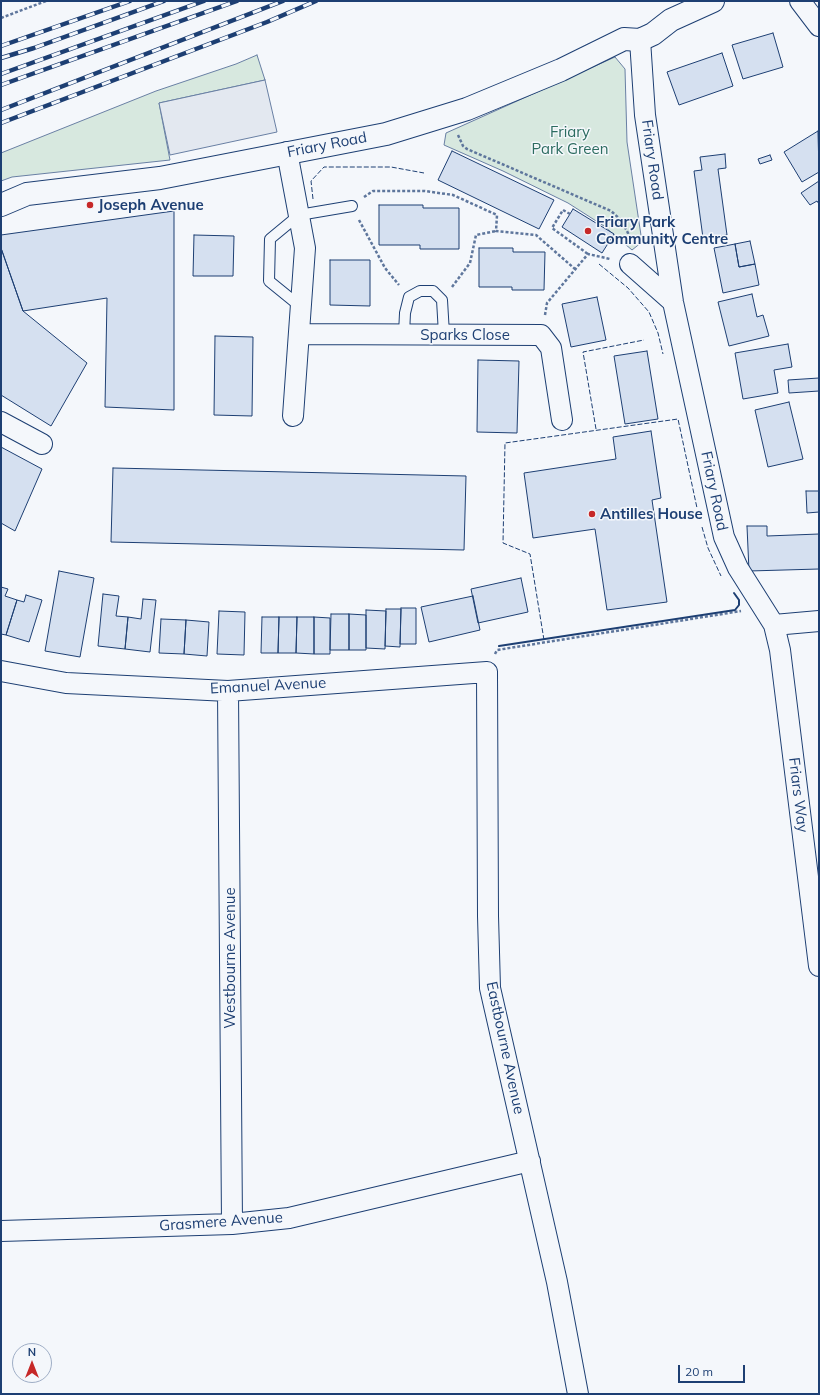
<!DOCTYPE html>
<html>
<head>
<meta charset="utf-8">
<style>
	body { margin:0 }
	#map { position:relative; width:820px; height:1395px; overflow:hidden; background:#f4f7fb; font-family:Mulish,sans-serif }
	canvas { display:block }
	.frame { position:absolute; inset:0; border:2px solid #1d3f73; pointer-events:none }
	.north { position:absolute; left:12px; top:1343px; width:40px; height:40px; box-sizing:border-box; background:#f4f7fb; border:1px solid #9eadc5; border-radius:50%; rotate:0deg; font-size:11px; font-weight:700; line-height:16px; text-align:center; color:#1d3f73 }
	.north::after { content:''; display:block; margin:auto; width:14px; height:18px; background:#c62828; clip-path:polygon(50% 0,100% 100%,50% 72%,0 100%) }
	.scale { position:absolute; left:678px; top:1365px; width:67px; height:18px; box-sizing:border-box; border:2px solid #1d3f73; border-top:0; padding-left:5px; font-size:12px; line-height:14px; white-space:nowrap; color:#1d3f73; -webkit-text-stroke:3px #f4f7fb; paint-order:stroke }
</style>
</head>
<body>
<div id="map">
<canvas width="820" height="1395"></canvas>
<div class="frame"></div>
<div class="north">N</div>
<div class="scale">20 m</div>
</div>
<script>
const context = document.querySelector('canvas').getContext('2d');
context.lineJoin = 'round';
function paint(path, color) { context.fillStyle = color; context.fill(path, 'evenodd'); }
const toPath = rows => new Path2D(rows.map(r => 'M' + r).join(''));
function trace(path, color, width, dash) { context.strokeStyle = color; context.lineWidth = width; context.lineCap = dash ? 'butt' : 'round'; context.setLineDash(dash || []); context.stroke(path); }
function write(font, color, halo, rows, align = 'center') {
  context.font = font + ' Mulish,sans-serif'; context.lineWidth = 3; context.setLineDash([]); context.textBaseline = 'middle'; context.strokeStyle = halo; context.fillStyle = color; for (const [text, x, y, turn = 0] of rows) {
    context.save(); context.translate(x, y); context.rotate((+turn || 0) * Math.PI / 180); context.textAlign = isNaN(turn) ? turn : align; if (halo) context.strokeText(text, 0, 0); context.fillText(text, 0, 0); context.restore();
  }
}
const green = toPath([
	[257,55,265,80,159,103,170,160,12,177,1,181,1,153,156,91,236,64,257,55],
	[615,57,625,69,627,142,642,242,632,250,604,226,568,203,503,171,444,145,446,133,615,57]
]);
paint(green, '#d7e8df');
trace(green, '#687fa3', 1);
const parking = toPath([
	[265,80,277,132,170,155,159,103,265,80]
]);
paint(parking, '#e3e8f0');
trace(parking, '#687fa3', 1);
const building = toPath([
	[773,33,783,67,743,79,732,45,773,33],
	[722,53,733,86,679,105,667,72,722,53],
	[818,131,819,172,802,182,784,152,818,131],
	[452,151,554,200,539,229,438,180,452,151],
	[725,154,726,168,718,169,727,235,703,238,694,171,702,170,700,157,725,154],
	[770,155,772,160,760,164,758,159,770,155],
	[819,181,819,204,817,201,810,205,801,193,819,181],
	[379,205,423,205,423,208,459,208,459,249,420,249,420,245,379,245,379,205],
	[573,209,614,234,602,253,562,227,573,209],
	[174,211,174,410,105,407,107,298,23,311,1,248,1,235,174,211],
	[194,235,234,236,233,276,193,276,194,235],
	[750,241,755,264,739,267,735,244,750,241],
	[735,244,739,267,755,264,759,285,723,293,714,248,735,244],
	[1,248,23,311,87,363,51,426,1,395,1,248],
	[479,248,513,248,513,252,545,252,544,290,512,290,512,287,479,287,479,248],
	[330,260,370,260,370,306,330,305,330,260],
	[752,294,757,317,763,315,769,336,729,346,718,302,752,294],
	[597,297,606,340,571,347,562,304,597,297],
	[215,336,253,337,252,416,214,415,215,336],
	[788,344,792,367,774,370,778,393,743,399,735,353,788,344],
	[647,351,658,419,625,424,614,356,647,351],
	[478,360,519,361,517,433,477,432,478,360],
	[819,378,819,391,789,393,788,380,819,378],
	[789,402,803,459,768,467,755,410,789,402],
	[651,431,661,498,652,500,667,602,607,610,595,529,533,538,524,473,616,459,613,437,651,431],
	[1,447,42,469,15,531,1,523,1,447],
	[113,468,466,476,464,550,111,542,113,468],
	[806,491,819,491,819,512,807,513,806,491],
	[747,526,767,526,767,536,819,534,819,569,749,571,747,526],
	[59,571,94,578,80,657,45,651,59,571],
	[521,578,528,612,478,623,471,589,521,578],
	[1,587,8,589,5,596,17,600,6,635,1,634,1,587],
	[103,594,119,596,116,616,128,617,125,649,98,646,103,594],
	[26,595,42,600,29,642,6,635,17,600,24,602,26,595],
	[473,596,480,630,429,642,421,607,473,596],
	[143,599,156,600,150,652,125,649,128,617,141,619,143,599],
	[401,608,416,608,416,644,400,644,401,608],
	[386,609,401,609,400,647,385,646,386,609],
	[366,610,386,611,385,649,366,648,366,610],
	[219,611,245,612,244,655,217,654,219,611],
	[331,614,349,614,349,650,330,650,331,614],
	[349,614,366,615,366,650,349,650,349,614],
	[262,617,279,617,278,653,261,653,262,617],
	[279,617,297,617,296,653,278,653,279,617],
	[297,617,314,617,314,654,296,653,297,617],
	[314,617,330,618,330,654,314,654,314,617],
	[161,619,186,620,184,654,159,653,161,619],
	[186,620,209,622,207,656,184,654,186,620]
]);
paint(building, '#d5e0f0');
trace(building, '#1d3f73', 1);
const lane = toPath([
	[301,307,269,281,270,239,299,215,352,206],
	[404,334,405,313,409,297,420,291,433,291,442,300,444,334]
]);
const street = toPath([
	[800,1,819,26],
	[640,40,645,115,673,302,724,537,738,568,774,625,819,621],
	[287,152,305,248,293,416],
	[630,264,673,302],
	[299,334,541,335,551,348,562,420],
	[1,422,42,444],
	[774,625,780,650,819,966],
	[1,671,66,683,228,691,487,672,488,916,490,988,557,1282,578,1394],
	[228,691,232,1224],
	[1,1231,232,1224,289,1218,530,1161]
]);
const secondary = toPath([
	[1,205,27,194,160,178,386,134,467,109,561,70,624,39,640,40,653,34,671,20,713,1]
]);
trace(lane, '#1d3f73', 12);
trace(street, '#1d3f73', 22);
trace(secondary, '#1d3f73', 24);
trace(toPath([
	[1,18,46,1],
	[458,135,463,146,467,149,611,211,621,220,628,233,629,244],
	[364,197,373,191,425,191,453,195,497,215,496,231,536,235,575,269],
	[570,214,563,210,552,228,588,254],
	[359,220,385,268,399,285],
	[452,287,470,263,476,235,496,231],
	[545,315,547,303,588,254,610,259],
	[495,654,497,650,741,611]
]), '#5e769c', 2.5, [3, 2]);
trace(lane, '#f4f7fb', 10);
trace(street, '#f4f7fb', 20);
trace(secondary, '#f4f7fb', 22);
const rail = toPath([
	[1,46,130,1],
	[1,58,34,48,164,1],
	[1,74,204,1],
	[1,85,237,1],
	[1,110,283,1],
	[1,123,267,22,316,1]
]);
trace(rail, '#1d3f73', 4.5);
trace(rail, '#f4f7fb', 3, [9]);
trace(toPath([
	[313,199,311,181,324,167,391,167,424,173],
	[599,264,628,288,649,312,658,333,663,354],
	[596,429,583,352,644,340],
	[702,527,708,548,721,576],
	[544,640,530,554,503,543,505,443,678,419,697,508]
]), '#1d3f73', 1, [5, 2]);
trace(toPath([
	[499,646,735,610,739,605,739,600,734,593]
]), '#1d3f73', 2);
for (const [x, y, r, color] of [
	[90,205,4,"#c62828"],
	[588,231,4,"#c62828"],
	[592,514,4,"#c62828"]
]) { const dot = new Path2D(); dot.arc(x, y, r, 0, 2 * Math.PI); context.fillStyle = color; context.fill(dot); trace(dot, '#f4f7fb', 1.5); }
write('15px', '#2c6c60', '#f4f7fb', [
	["Friary",570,132],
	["Park Green",570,149]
]);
write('15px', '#1d3f73', '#f4f7fb', [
	["Friary Road",327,145,-11],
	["Friary Road",652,160,82],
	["Sparks Close",465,335],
	["Friary Road",714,491,78],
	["Emanuel Avenue",268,686,-3],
	["Friars Way",798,795,83],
	["Westbourne Avenue",230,958,-90],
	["Eastbourne Avenue",505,1048,78],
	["Grasmere Avenue",221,1222,-4]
]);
write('bold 15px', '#1d3f73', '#f4f7fb', [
	["Joseph Avenue",98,205],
	["Friary Park",596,222],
	["Community Centre",596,239],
	["Antilles House",600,514]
], 'left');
</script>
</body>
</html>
